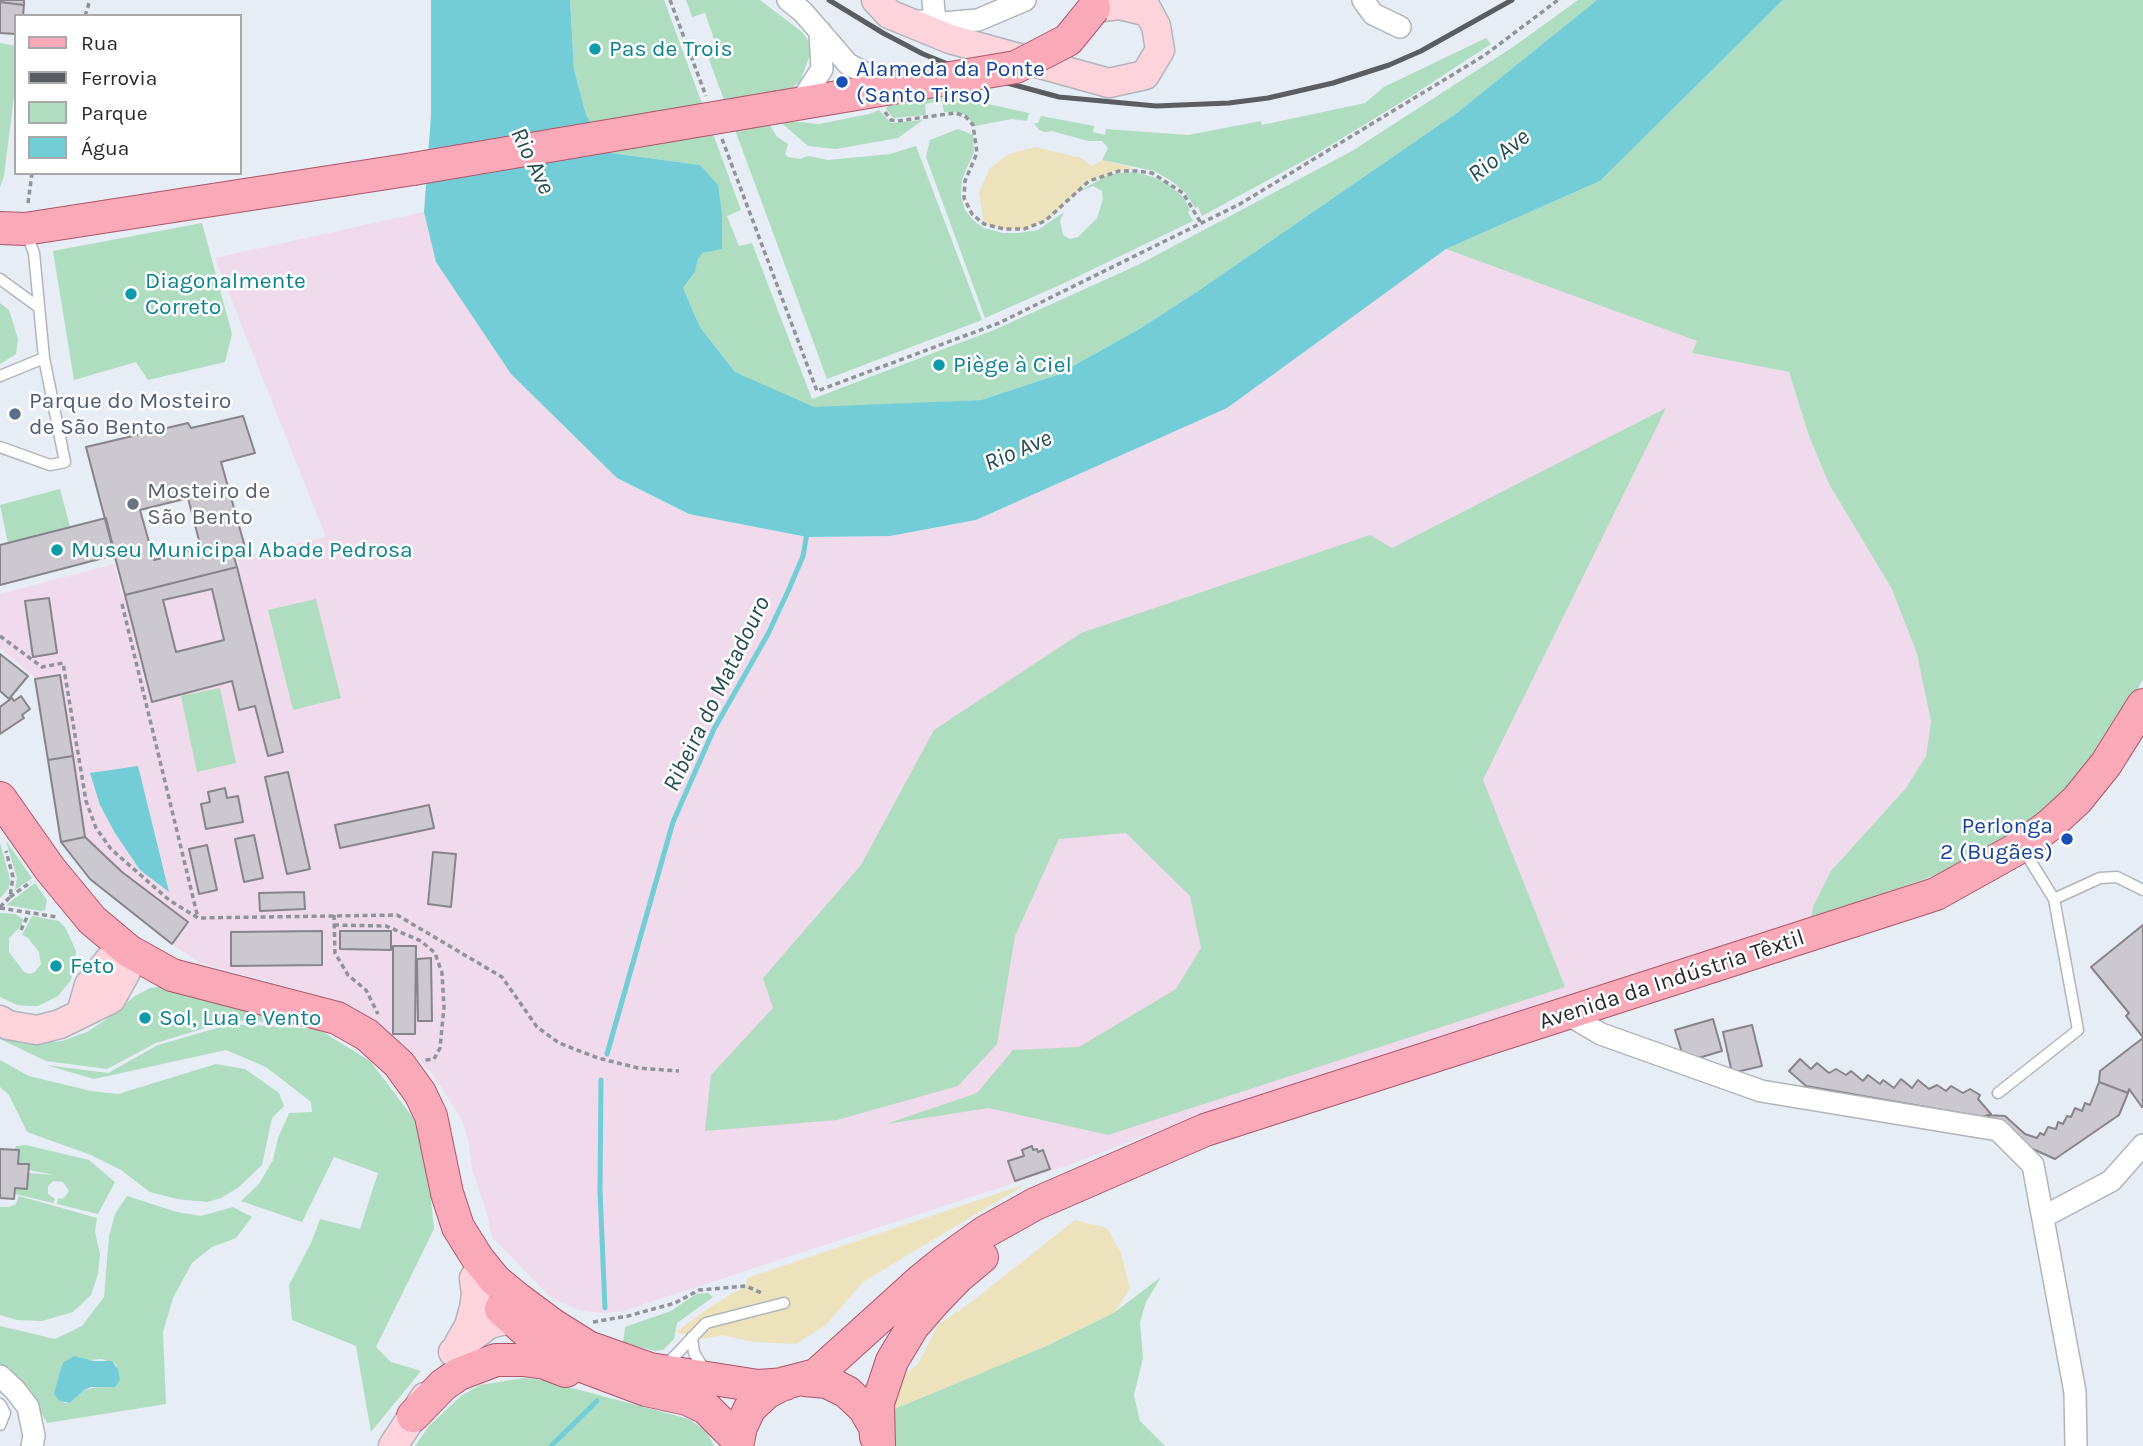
<!DOCTYPE html>
<html>
<head>
<meta charset="utf-8">
<style>
	body { margin:0 }
	#map { position:relative; width:2143px; height:1446px; overflow:hidden; background:#e7edf4; font-family:Karla,sans-serif }
	canvas { display:block }
	.legend { position:absolute; left:14px; top:14px; width:228px; height:161px; box-sizing:border-box; background:#fff; border:2px solid #a9a9ab; margin:0; padding:9px 12px; list-style:none; font-size:21px; color:#27292c }
	.legend li { display:flex; align-items:center; gap:14px; height:35px }
	.legend b { width:35px; border:2px solid #a9a9ab }
</style>
</head>
<body>
<div id="map">
<canvas width="2143" height="1446"></canvas>
<ul class="legend">
<li><b style="height:9px;background:#faa9b9"></b>Rua</li>
<li><b style="height:9px;background:#5a5d61"></b>Ferrovia</li>
<li><b style="height:19px;background:#afddc0"></b>Parque</li>
<li><b style="height:19px;background:#72cdd7"></b>Água</li>
</ul>
</div>
<script>
const context = document.querySelector('canvas').getContext('2d');
context.lineJoin = 'round';
function paint(path, color) { context.fillStyle = color; context.fill(path, 'evenodd'); }
const toPath = rows => new Path2D(rows.map(r => 'M' + r).join(''));
function trace(path, color, width, dash) { context.strokeStyle = color; context.lineWidth = width; context.lineCap = dash ? 'butt' : 'round'; context.setLineDash(dash || []); context.stroke(path); }
function write(font, color, halo, rows, align = 'center') {
  context.font = font + ' Karla,sans-serif'; context.lineWidth = 5; context.setLineDash([]); context.textBaseline = 'middle'; context.strokeStyle = halo; context.fillStyle = color; for (const [text, x, y, turn = 0] of rows) {
    context.save(); context.translate(x, y); context.rotate((+turn || 0) * Math.PI / 180); context.textAlign = isNaN(turn) ? turn : align; if (halo) context.strokeText(text, 0, 0); context.fillText(text, 0, 0); context.restore();
  }
}
paint(toPath([
	[424,212,437,262,511,374,617,478,689,514,807,537,890,536,976,520,1227,408,1446,249,1698,341,1692,353,1789,372,1809,436,1829,484,1892,588,1917,654,1931,722,1926,756,1906,788,1831,871,1811,919,1152,1133,1069,1165,623,1311,601,1313,578,1310,551,1298,492,1237,488,1218,472,1168,468,1139,462,1120,434,1076,404,1044,381,1025,340,1001,200,963,172,944,61,842,34,677,0,648,0,594,114,564,122,595,239,566,237,558,326,537,215,258]
]), '#efdbeb');
paint(toPath([
	[570,0,664,0,741,210,727,216,739,246,752,243,812,399,994,330,1140,264,1352,151,1513,47,1578,0,1597,0,1458,112,1201,289,1141,328,1057,375,981,400,814,408,735,372,700,327,683,288,695,272,698,259,703,253,722,249,700,165,611,153,586,115,574,69],
	[686,0,760,0,802,32,809,42,811,52,800,82,790,89,764,122,767,125,770,125,777,137,788,144,785,154,788,157,800,159,808,156,828,160,890,154,916,146,982,320,827,379,707,54,718,50,705,13,692,17],
	[1783,0,2143,0,2143,680,2087,770,2032,821,1967,864,1811,919,1813,907,1831,871,1906,788,1926,756,1931,722,1917,654,1892,589,1829,484,1809,436,1789,372,1692,353,1697,341,1446,249,1600,181],
	[1486,38,1491,44,1413,95,1316,154,1202,216,1198,207,1195,208,1185,192,1170,180,1154,171,1102,160,1108,148,1102,141,1088,141,1052,131,1045,132,1039,130,1034,123,1038,123,1041,116,1094,126,1093,132,1105,135,1106,129,1188,135,1261,121,1262,125,1365,103,1384,87],
	[0,43,16,46,16,80,4,176,0,187],
	[972,87,970,100,1029,113,1027,121,1012,119,975,126,966,115,954,112,944,112,942,101,925,104,926,115,893,118,886,109,889,103],
	[879,110,891,123,923,120,898,138,836,149,808,146,778,120,819,124,869,114],
	[958,129,973,135,974,152,962,179,961,197,965,210,974,221,984,228,1003,233,1019,233,1038,230,1064,212,1060,221,1063,235,1070,239,1078,237,1097,218,1103,199,1102,191,1093,186,1074,194,1110,174,1134,172,1153,177,1168,184,1183,197,1190,210,1188,212,1193,221,1060,285,985,318,926,157,930,140],
	[202,223,232,334,225,362,148,380,136,362,74,380,53,251],
	[0,303,9,310,18,339,16,354,0,364],
	[1666,408,1483,780,1565,987,1108,1135,989,1108,886,1124,977,1093,1013,1050,1079,1047,1176,989,1201,948,1190,896,1126,833,1059,839,1015,936,997,1044,958,1086,837,1120,705,1131,711,1075,773,1008,763,978,861,865,934,730,1081,633,1370,535,1392,548],
	[60,489,70,527,8,543,0,505],
	[316,599,341,698,293,710,268,610],
	[220,688,236,763,197,772,181,696],
	[6,841,32,878,15,890,17,878],
	[0,843,10,879,9,888,0,898],
	[35,883,47,900,45,910,41,911,6,905],
	[0,913,15,914,23,919,21,926,9,938,9,952,24,972,30,974,35,972,41,964,39,952,28,938,22,935,32,916,59,921,65,927,76,951,75,962,71,980,58,996,38,1006,28,1006,17,1005,0,997],
	[167,986,318,1025,231,1020,156,1043,107,1069,46,1061,0,1039,0,1037,38,1044,62,1041,87,1032,107,1019,135,996,150,988],
	[231,1024,318,1029,370,1061,424,1132,434,1229,376,1347,391,1362,421,1371,371,1432,356,1346,292,1320,289,1285,312,1241,320,1219,360,1229,378,1173,334,1157,302,1222,241,1201,259,1184,273,1160,278,1138,289,1113,312,1112,311,1102,266,1067,226,1050,94,1079,46,1065,108,1073,158,1045],
	[0,1060,29,1076,91,1091,118,1094,216,1064,245,1069,279,1093,284,1106,272,1118,262,1165,239,1187,221,1198,207,1202,177,1199,150,1192,121,1170,91,1155,27,1132,9,1095,0,1087],
	[26,1145,89,1160,115,1182,98,1214,57,1204,58,1199,64,1198,69,1191,63,1182,53,1181,48,1186,48,1194,55,1199,53,1203,15,1194,15,1188,27,1189,29,1173,54,1175,29,1170,29,1164,18,1164,14,1150,16,1146],
	[19,1196,97,1218,95,1232,100,1254,98,1274,91,1295,73,1312,42,1321,17,1320,0,1315,0,1207,9,1207,16,1204],
	[127,1196,177,1212,201,1216,233,1207,252,1217,236,1238,212,1247,192,1263,173,1298,163,1332,166,1404,47,1423,37,1405,0,1365,0,1326,55,1339,82,1326,104,1297,109,1236,115,1214],
	[102,1359,116,1364,119,1373,98,1387,84,1390,70,1403,64,1403,59,1381,61,1368,90,1360],
	[1161,1277,1146,1302,1140,1322,1143,1358,1134,1395,1140,1421,1165,1446,895,1446,894,1409,1046,1346,1115,1312],
	[708,1293,713,1297,677,1323,674,1339,663,1350,655,1351,623,1343,625,1327,671,1311,696,1294],
	[523,1378,542,1380,689,1419,707,1432,714,1446,415,1446,429,1426,461,1396,480,1385]
]), '#afddc0');
paint(toPath([
	[1035,147,1081,158,1092,166,1102,160,1136,169,1118,170,1089,181,1045,221,1024,229,1004,229,984,224,979,192,990,168,1009,154],
	[1026,1184,863,1282,826,1325,796,1344,754,1342,721,1335,704,1339,676,1332,713,1305,746,1286,747,1278],
	[1075,1220,1107,1228,1121,1253,1130,1288,1115,1312,1046,1346,894,1409,903,1376,918,1364,938,1325,970,1303]
]), '#ece3bd');
paint(toPath([
	[431,0,570,0,574,69,586,115,611,153,700,165,718,185,722,215,722,249,703,253,698,259,695,272,683,288,700,327,735,372,814,407,981,400,1057,375,1141,328,1201,289,1458,112,1597,0,1783,0,1600,181,1446,249,1227,408,976,520,890,536,807,537,689,514,617,478,511,374,436,262,424,212,431,116],
	[138,766,169,892,140,870,115,833,100,805,90,773],
	[74,1356,94,1361,112,1361,118,1369,120,1380,115,1387,91,1387,84,1390,70,1403,60,1401,54,1394,61,1368,64,1362]
]), '#72cdd7');
trace(toPath([
	[607,1054,673,822,714,729,768,634,789,589,803,556,807,533],
	[601,1080,600,1191,605,1308],
	[551,1446,597,1401]
]), '#72cdd7', 5);
const building = toPath([
	[0,0,24,0,24,5,0,2,0,0],
	[0,2,24,5,23,16,16,16,16,34,0,33,0,2],
	[243,416,255,453,221,462,247,554,234,557,237,567,125,595,86,447,188,423,191,428,243,416],
	[188,498,201,548,154,560,140,510,188,498],
	[106,518,115,555,0,585,0,545,106,518],
	[237,567,283,752,268,756,255,706,239,710,232,681,152,702,125,595,237,567],
	[212,589,224,640,176,652,163,600,212,589],
	[49,598,57,653,33,657,25,601,49,598],
	[0,654,28,676,9,699,0,691,0,654],
	[60,675,73,756,48,760,35,679,60,675],
	[21,696,30,709,22,715,24,718,0,734,0,707,12,698,14,701,21,696],
	[73,756,85,837,61,842,48,760,73,756],
	[288,772,310,869,287,874,265,777,288,772],
	[225,788,227,798,238,796,243,822,206,829,201,804,210,802,208,792,225,788],
	[429,805,434,828,340,848,335,825,429,805],
	[254,835,263,878,244,882,235,839,254,835],
	[85,837,122,872,188,922,172,944,90,879,61,842,85,837],
	[207,845,217,890,199,894,189,849,207,845],
	[433,852,456,854,451,907,428,904,433,852],
	[304,892,305,909,260,911,259,893,304,892],
	[2143,925,2143,1037,2126,1016,2129,1013,2091,967,2143,925],
	[322,931,322,965,231,966,231,932,322,931],
	[340,931,391,931,391,950,340,949,340,931],
	[393,946,416,946,415,1034,393,1034,393,946],
	[431,958,432,1021,418,1021,417,959,431,958],
	[1713,1019,1722,1051,1695,1059,1683,1056,1675,1030,1713,1019],
	[1752,1025,1762,1066,1732,1073,1723,1032,1752,1025],
	[2143,1038,2143,1106,2142,1107,2129,1089,2128,1093,2099,1082,2100,1071,2143,1038],
	[1800,1059,1811,1069,1817,1063,1829,1073,1836,1069,1846,1075,1851,1071,1863,1081,1868,1075,1880,1084,1883,1080,1894,1088,1901,1079,1912,1088,1918,1080,1929,1089,1937,1085,1946,1091,1951,1086,1963,1093,1970,1089,1980,1095,1978,1099,1991,1114,1983,1117,1806,1086,1789,1071,1800,1059],
	[2099,1082,2128,1093,2119,1115,2055,1159,2024,1145,1987,1115,2005,1116,2025,1134,2037,1138,2040,1133,2044,1135,2048,1127,2056,1129,2058,1122,2063,1124,2067,1116,2071,1117,2075,1108,2082,1111,2085,1103,2090,1105,2099,1082],
	[1032,1146,1033,1150,1037,1149,1038,1152,1043,1150,1050,1169,1015,1181,1008,1161,1024,1156,1022,1150,1032,1146],
	[0,1149,19,1150,18,1164,29,1164,27,1189,15,1188,14,1199,0,1198,0,1149]
]);
paint(building, '#cbc8d0');
trace(building, '#87848b', 2);
const lane = toPath([
	[0,279,37,306],
	[0,376,44,358],
	[0,447,50,465,65,462,44,358,34,253,26,232],
	[2054,899,2100,878,2117,877,2143,890],
	[1998,1093,2078,1030,2054,899,2023,849],
	[692,1337,694,1353,704,1369],
	[663,1364,671,1360,706,1323,784,1303],
	[0,1404,5,1413,0,1425]
]);
const street = toPath([
	[788,0,803,12,848,64,892,88],
	[933,0,935,23],
	[1363,0,1373,14,1400,27],
	[920,21,943,23,978,20,1025,0],
	[800,103,822,69,820,31],
	[1567,1014,1601,1034,1761,1091,1998,1130,2033,1165,2075,1392,2076,1446],
	[2043,1217,2111,1181,2143,1145],
	[0,1376,15,1390,28,1407,34,1436,32,1446]
]);
const secondary = toPath([
	[876,0,889,14,950,39,1109,83,1145,75,1160,50,1156,26,1142,0],
	[1094,8,1119,5,1148,12],
	[81,1013,89,985,110,959,129,951],
	[0,1020,8,1025,37,1030,60,1024,111,999,126,972,129,951],
	[458,1345,469,1326,474,1308,476,1294,474,1278],
	[453,1352,489,1324,511,1319,528,1323],
	[393,1446,425,1397]
]);
const primary = toPath([
	[779,107,892,88],
	[0,228,25,229,413,169],
	[0,798,50,869,92,920,129,951,172,975,337,1018,367,1035,399,1064,420,1093,431,1116,447,1193,458,1227,478,1259,495,1280,518,1299,553,1325,588,1347,650,1369,758,1386,785,1384],
	[501,1309,541,1344,574,1363,646,1390,687,1399,706,1408,738,1440],
	[805,1380,827,1382,847,1392,864,1408,875,1427,876,1437],
	[413,1416,443,1385,459,1374,496,1360,523,1360,545,1363,566,1371],
	[737,1446,741,1427,750,1408,766,1393,785,1383,816,1375,920,1281,946,1260,985,1232,1035,1204,1205,1130,1936,894,2022,846,2051,824,2077,800,2106,764,2143,705],
	[879,1446,878,1403,892,1361,913,1326,933,1303,958,1277,982,1257]
]);
trace(lane, '#b0b5bc', 13);
trace(street, '#b0b5bc', 24);
trace(secondary, '#b0b5bc', 31);
trace(primary, '#ae5669', 34);
trace(toPath([
	[670,0,706,96],
	[85,16,90,0],
	[885,112,891,120,897,121,955,113,965,116,973,125,977,153,965,181,964,198,972,214,984,224,1004,229,1024,229,1045,221,1089,181,1119,171,1137,171,1152,173,1183,193,1201,223],
	[722,139,817,391,999,323,1240,204,1485,55,1558,0],
	[28,203,32,173],
	[122,604,198,918],
	[0,636,42,667,63,663,86,801,96,828,111,849,169,900,198,918,397,915,502,977,537,1027,559,1043,598,1058,638,1068,679,1071],
	[10,897,31,882],
	[0,907,10,897,13,877,6,851],
	[0,908,57,917],
	[334,915,335,953,348,975,366,990,378,1014],
	[334,925,386,926,421,941,435,953,442,973,444,1007,440,1048,434,1059,425,1060],
	[21,930,29,913],
	[593,1322,628,1316,675,1303,699,1290,746,1286,764,1294]
]), '#909499', 3.5, [5, 3.5]);
trace(lane, '#fff', 10);
trace(street, '#fff', 21);
trace(secondary, '#fdd4dc', 28);
trace(primary, '#faa9b9', 32);
trace(toPath([
	[829,0,883,33,923,54,970,73,1059,97,1156,106,1229,103,1268,98,1333,83,1389,65,1421,51,1512,0]
]), '#5a5d61', 5);
const primaryBridge = toPath([
	[892,88,1016,67,1068,40,1094,8],
	[413,169,779,107]
]);
trace(primaryBridge, '#ae5669', 34, []);
trace(primaryBridge, '#faa9b9', 32);
for (const [x, y, r, color] of [
	[595,49,7,"#0f9aa8"],
	[842,82,7,"#1a4fb4"],
	[131,294,7,"#0f9aa8"],
	[939,365,7,"#0f9aa8"],
	[15,414,7,"#5c6f8a"],
	[133,504,7,"#6b7280"],
	[57,550,7,"#0f9aa8"],
	[2067,839,7,"#1a4fb4"],
	[56,966,7,"#0f9aa8"],
	[145,1018,7,"#0f9aa8"]
]) { const dot = new Path2D(); dot.arc(x, y, r, 0, 2 * Math.PI); context.fillStyle = color; context.fill(dot); trace(dot, '#fff', 2.5); }
write('23px', '#0d838f', '#fff', [
	["Pas de Trois",609,49],
	["Diagonalmente",145,281],
	["Correto",145,307],
	["Piège à Ciel",953,365],
	["Museu Municipal Abade Pedrosa",71,550],
	["Feto",70,966],
	["Sol, Lua e Vento",159,1018]
], 'left');
write('23px', '#164399', '#fff', [
	["Alameda da Ponte",856,69],
	["(Santo Tirso)",856,95],
	["Perlonga",2053,826,"right"],
	["2 (Bugães)",2053,852,"right"]
], 'left');
write('23px', '#4e5e75', '#fff', [
	["Parque do Mosteiro",29,401],
	["de São Bento",29,427]
], 'left');
write('23px', '#5b616d', '#fff', [
	["Mosteiro de",147,491],
	["São Bento",147,517]
], 'left');
write('23px', '#27292c', '#fff', [
	["Avenida da Indústria Têxtil",1672,980,-18]
]);
write('italic 24px', '#234d52', '#fff', [
	["Rio Ave",1499,156,-38],
	["Rio Ave",532,161,64],
	["Rio Ave",1018,451,-23],
	["Ribeira do Matadouro",717,694,-64]
]);
</script>
</body>
</html>
